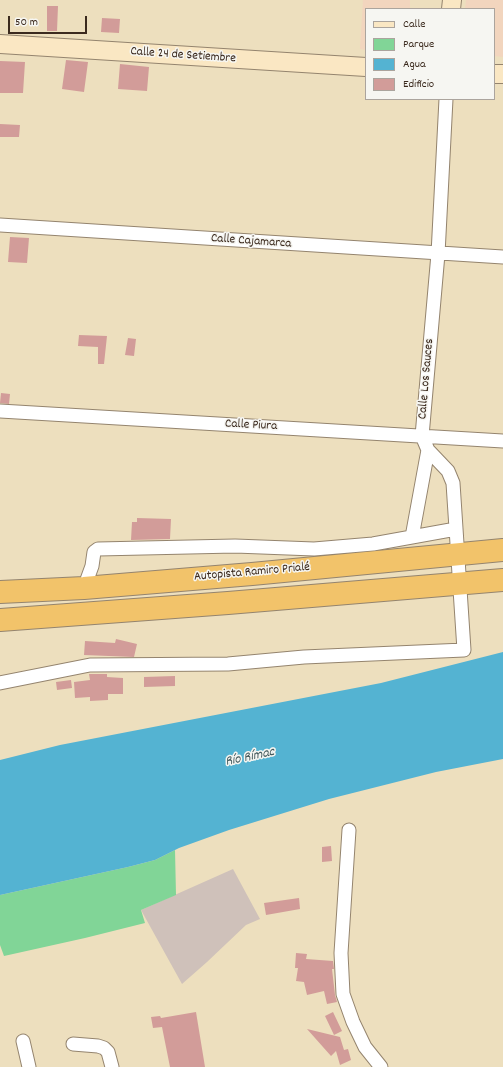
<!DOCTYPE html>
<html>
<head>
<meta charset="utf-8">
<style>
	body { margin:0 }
	#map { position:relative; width:503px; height:1067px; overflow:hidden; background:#eddfbe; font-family:Dekko,sans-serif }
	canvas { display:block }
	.legend { position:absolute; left:365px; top:8px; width:130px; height:92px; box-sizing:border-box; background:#f6f6f2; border:1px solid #aba49d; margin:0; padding:5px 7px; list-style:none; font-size:12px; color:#3b2a1e }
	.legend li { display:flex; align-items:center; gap:8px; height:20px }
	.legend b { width:20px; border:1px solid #aba49d }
	.scale { position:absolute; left:8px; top:16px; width:79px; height:18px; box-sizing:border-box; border:2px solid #3b2a1e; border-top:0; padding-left:5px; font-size:12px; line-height:14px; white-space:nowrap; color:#3b2a1e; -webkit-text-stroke:3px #f6f6f2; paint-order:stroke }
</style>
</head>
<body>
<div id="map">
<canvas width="503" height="1067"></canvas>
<ul class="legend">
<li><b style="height:5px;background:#fae7c3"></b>Calle</li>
<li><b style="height:11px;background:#81d597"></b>Parque</li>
<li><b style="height:11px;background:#54b3d2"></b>Agua</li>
<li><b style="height:11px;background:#d29c99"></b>Edificio</li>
</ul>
<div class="scale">50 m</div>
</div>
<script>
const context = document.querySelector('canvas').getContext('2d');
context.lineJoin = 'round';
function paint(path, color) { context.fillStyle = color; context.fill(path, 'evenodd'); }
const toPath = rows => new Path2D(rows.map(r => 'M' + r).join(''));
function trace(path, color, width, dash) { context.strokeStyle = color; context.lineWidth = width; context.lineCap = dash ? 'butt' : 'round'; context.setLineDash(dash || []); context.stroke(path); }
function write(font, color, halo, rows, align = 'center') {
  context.font = font + ' Dekko,sans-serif'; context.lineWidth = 3; context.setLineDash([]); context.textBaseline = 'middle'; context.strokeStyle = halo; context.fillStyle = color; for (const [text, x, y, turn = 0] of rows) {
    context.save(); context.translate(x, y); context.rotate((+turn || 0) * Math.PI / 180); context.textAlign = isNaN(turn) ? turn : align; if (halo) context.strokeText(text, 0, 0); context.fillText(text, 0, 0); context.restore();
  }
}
paint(toPath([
	[363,0,410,0,410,9,366,9,366,50,360,49],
	[466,0,503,0,503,57,494,56,494,9,465,9]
]), '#f2d5be');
paint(toPath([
	[233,869,260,919,246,925,207,962,182,984,141,910]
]), '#cfc1ba');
paint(toPath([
	[175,850,176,895,141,910,145,923,85,938,4,956,0,945,0,895,128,867,155,860]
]), '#81d597');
paint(toPath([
	[503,652,503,759,436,772,329,799,229,830,179,848,155,860,128,867,0,895,0,760,60,745,381,683]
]), '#54b3d2');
paint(toPath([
	[47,6,58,6,57,31,47,31],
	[102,18,120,19,119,33,101,32],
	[66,60,88,62,84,92,62,89],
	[0,61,25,62,23,93,0,93],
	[120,64,149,67,147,91,118,89],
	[0,124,20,125,19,137,0,137],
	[10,237,29,238,27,263,8,262],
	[79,335,107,336,104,364,98,364,98,347,78,346],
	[128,338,136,339,134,356,125,355],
	[1,393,10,394,9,404,0,403],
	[137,518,171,519,170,539,131,540,132,522,137,522],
	[116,639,137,644,134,657,84,655,85,641,115,643],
	[89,674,107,674,107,677,123,678,123,694,108,694,108,700,90,701,90,697,75,698,74,682,90,680],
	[175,676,175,686,144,687,144,677],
	[71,680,72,688,57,690,56,682],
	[331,846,332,861,322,862,322,847],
	[299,898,300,909,266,915,264,903],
	[296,953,307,954,306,959,333,961,334,969,332,969,335,995,337,1002,327,1004,324,991,307,995,304,982,296,981,298,968,295,968],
	[196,1012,205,1067,170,1067,162,1027,153,1028,151,1017,160,1016,161,1018],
	[333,1012,342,1031,334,1035,325,1016],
	[307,1029,340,1037,344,1050,348,1049,351,1060,340,1065,336,1051,331,1056]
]), '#d29c99');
const street = toPath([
	[0,225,503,257],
	[0,411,503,441],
	[412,537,428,450],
	[84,588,92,566,94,552,98,549,235,546,314,549,373,544,456,529],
	[0,683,90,665,228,664,304,657,464,650,453,483,448,471,428,450,422,436,438,254,446,99],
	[349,830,341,953,343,994,353,1022,365,1047,381,1067],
	[23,1041,29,1067],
	[73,1044,98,1046,104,1048,108,1052,112,1067]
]);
const secondary = toPath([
	[451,9,452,0],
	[0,44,366,67],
	[494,74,503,74]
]);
const highway = toPath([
	[0,592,84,588,252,574,503,550],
	[0,620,228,603,503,580]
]);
trace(street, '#94846e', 15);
trace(secondary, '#94846e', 20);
trace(highway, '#94846e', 24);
trace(street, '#fff', 13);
trace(secondary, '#fae7c3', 18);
trace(highway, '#f2c36a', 22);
write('13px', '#3b2a1e', '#f6f6f2', [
	["Calle 24 de Setiembre",183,56,4],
	["Calle Cajamarca",251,242,4],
	["Calle Los Sauces",427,379,-85],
	["Calle Piura",251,426,3],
	["Autopista Ramiro Prialé",252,573,-5]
]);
write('italic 14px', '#445a5d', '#f6f6f2', [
	["Río Rímac",250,758,-12]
]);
</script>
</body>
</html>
